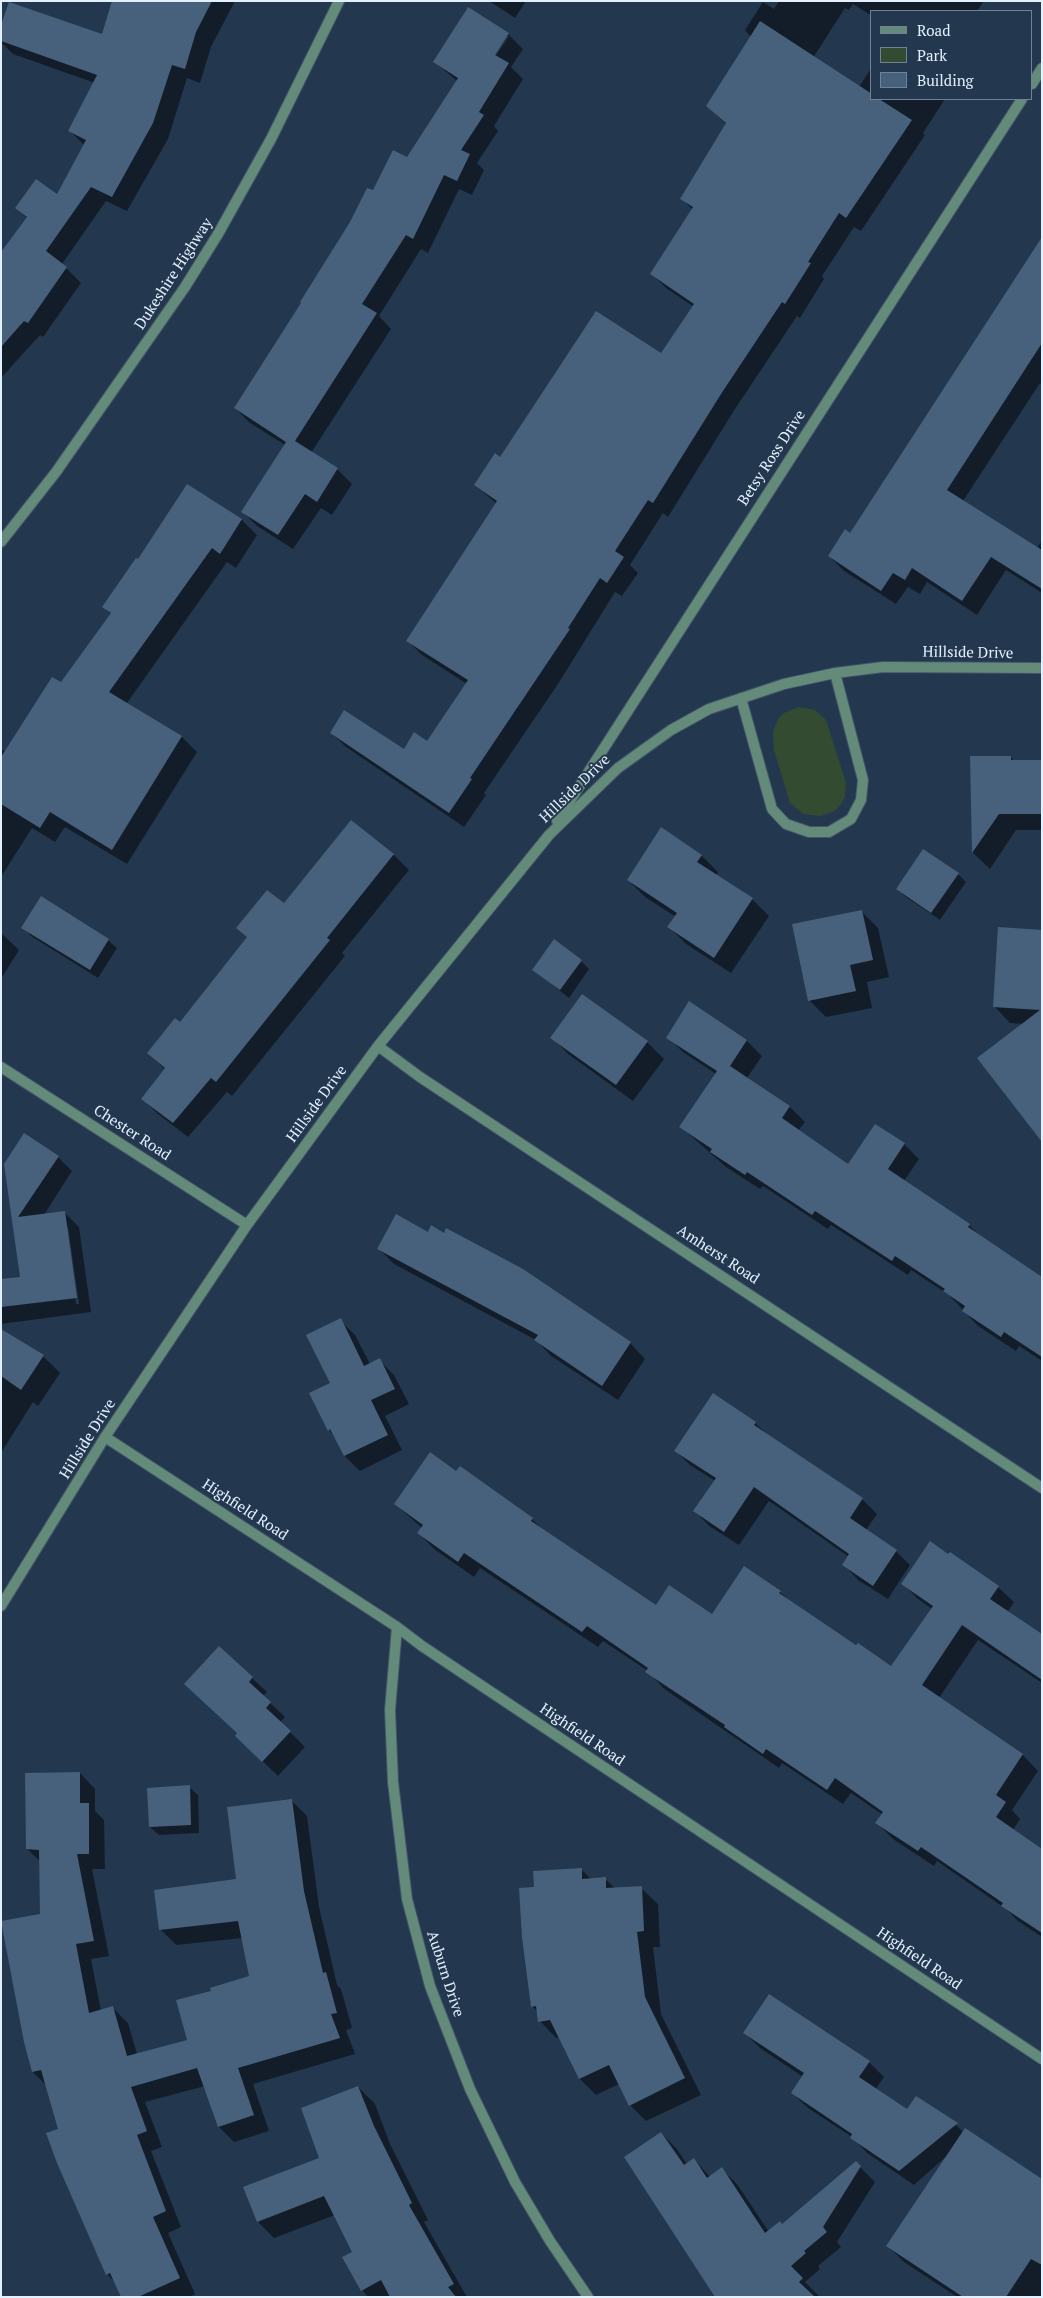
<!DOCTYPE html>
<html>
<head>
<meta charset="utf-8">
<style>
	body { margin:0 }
	#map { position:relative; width:1043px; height:2298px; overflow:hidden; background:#23384e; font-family:"PT Serif",serif }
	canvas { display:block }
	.frame { position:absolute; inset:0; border:2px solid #e3f0ff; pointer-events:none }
	.legend { position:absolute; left:870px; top:10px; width:162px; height:90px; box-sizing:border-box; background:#23384e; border:1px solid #708295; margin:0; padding:6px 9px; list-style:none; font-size:15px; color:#e3f0ff }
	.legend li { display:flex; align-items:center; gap:10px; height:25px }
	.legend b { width:25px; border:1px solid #708295 }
</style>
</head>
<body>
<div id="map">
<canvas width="1043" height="2298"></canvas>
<div class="frame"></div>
<ul class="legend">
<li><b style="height:6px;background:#648b7a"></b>Road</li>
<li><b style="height:14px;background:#334b31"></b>Park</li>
<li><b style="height:14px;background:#47617c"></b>Building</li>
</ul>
</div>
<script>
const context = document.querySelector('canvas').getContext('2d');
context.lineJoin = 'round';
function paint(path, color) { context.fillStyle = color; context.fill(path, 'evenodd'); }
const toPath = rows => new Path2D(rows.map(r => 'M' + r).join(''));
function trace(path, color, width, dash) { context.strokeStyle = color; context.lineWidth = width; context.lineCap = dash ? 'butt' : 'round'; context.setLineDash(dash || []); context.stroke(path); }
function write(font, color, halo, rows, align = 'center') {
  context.font = font + ' "PT Serif",serif'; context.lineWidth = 4; context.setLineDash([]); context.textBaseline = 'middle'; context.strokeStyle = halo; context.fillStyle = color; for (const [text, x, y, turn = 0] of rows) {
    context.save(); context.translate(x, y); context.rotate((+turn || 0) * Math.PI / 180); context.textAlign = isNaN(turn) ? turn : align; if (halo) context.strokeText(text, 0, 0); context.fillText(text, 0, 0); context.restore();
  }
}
paint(toPath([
	[799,707,815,710,826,720,846,783,845,796,841,804,835,811,820,816,803,814,790,803,774,750,773,732,778,719,784,713]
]), '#334b31');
paint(toPath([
	[147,1,235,1,211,47,200,83,187,78,168,139,127,211,106,201,62,264,81,283,43,337,40,335,1,378,1,274,27,218,17,208,57,196,84,145,70,131,95,83,13,54,1,42,1,29,102,35],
	[489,1,526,1,515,18],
	[779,1,984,1,977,11,872,11,872,16,853,4,849,10,845,8,813,58,859,87,872,67,872,99,945,99,923,133,925,135,861,231,854,227,822,276,824,279,800,318,797,316,735,409,668,517,663,513,630,565,638,573,622,596,615,592,558,684,484,793,486,795,464,827,346,747,331,733,404,750,428,743,467,684,422,655,408,641,497,504,475,485,500,458,661,354,694,307,666,288,651,273,693,210,682,199,727,125,707,106,751,37,745,30,763,2,774,9],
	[467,8,508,34,523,49,511,67,523,79,494,126,498,131,477,163,484,170,472,195,459,189,428,253,421,249,379,316,391,329,311,453,337,469,352,484,332,515,321,508,293,549,257,526,243,512,285,445,250,423,235,408,373,192,407,158,457,81,435,62],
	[506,36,509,36,493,60,491,59],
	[1042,240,1042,385,1040,383,963,501,1037,548,1040,543,1042,544,1042,593,1006,570,977,615,927,582,920,594,908,587,896,604,844,571,829,556,850,535],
	[188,486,242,520,257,535,236,568,227,562,127,703,182,737,197,752,127,864,65,827,55,842,32,828,1,877,1,749,6,752,61,684,111,614,104,607,139,561],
	[1011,757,1014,761,1042,761,1042,830,1016,830,990,869,973,853,971,758],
	[352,822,394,855,409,870,342,953,345,956,232,1096,227,1092,188,1137,158,1114,143,1099,165,1070,149,1053,180,1023,284,905],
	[702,856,718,872,716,876,752,899,769,916,731,973,686,944,669,927,676,917,645,897,628,880],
	[958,874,966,882,940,920,906,897,897,889],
	[861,911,878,928,889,977,867,982,872,1008,826,1017,809,1000],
	[23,927,108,940,117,948,98,978,31,936],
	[1042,932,1042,1136,1024,1024,1010,1023,994,1006],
	[1,933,19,950,1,979],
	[581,961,589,969,569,998,534,970],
	[690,1003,747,1041,762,1056,747,1078,790,1107,805,1122,798,1131,848,1166,904,1144,919,1159,904,1181,969,1225,984,1240,1042,1278,1042,1361,1019,1346,1016,1351,978,1326,949,1295,911,1270,908,1275,831,1225,828,1229,763,1186,760,1189,726,1167,681,1127,716,1074,683,1052,668,1037],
	[552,1037,647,1042,664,1059,633,1101,568,1054],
	[58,1157,72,1171,44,1215,64,1212,79,1227,91,1312,1,1324,1,1280,21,1278,5,1164],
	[66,1227,68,1227,79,1304,76,1304],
	[428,1233,630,1343,645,1359,618,1400,551,1356,536,1340,394,1264,379,1249],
	[340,1320,355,1335,370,1364,379,1360,394,1375,409,1404,385,1416,402,1450,360,1471,345,1456,336,1438,329,1430,332,1383],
	[1,1330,43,1356,60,1373,38,1406,33,1402,1,1453],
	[713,1395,755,1423,768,1435,862,1499,877,1514,866,1530,896,1551,910,1565,888,1599,858,1580,844,1565,849,1557,769,1501,739,1545,709,1526,695,1511,715,1481,690,1465,676,1451],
	[457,1473,532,1519,547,1534,656,1606,713,1616,780,1592,793,1604,891,1667,932,1609,918,1599,903,1584,998,1587,1014,1602,1007,1613,1042,1636,1042,1683,978,1640,939,1698,1023,1755,1038,1771,1012,1810,1020,1819,1013,1830,1042,1850,1042,1937,1018,1921,1006,1909,937,1861,934,1866,893,1839,877,1823,883,1815,851,1793,843,1804,782,1763,779,1768,663,1688,648,1671,603,1641,598,1647,480,1568,474,1577,434,1549,419,1533,422,1528,395,1504],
	[219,1647,267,1692,263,1696,285,1717,280,1722,305,1747,278,1776,251,1750,238,1734],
	[80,1773,95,1789,95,1811,104,1820,105,1869,92,1869,109,1956,91,1959,101,2011,113,2008,128,2023,137,2054,188,2040,212,1992,251,1977,242,1938,176,1945,160,1929,238,1880,291,1800,307,1816,319,1907,337,1985,341,1989,352,2028,346,2030,355,2054,253,2084,269,2131,234,2142,219,2127,205,2086,145,2102,162,2147,151,2151,181,2227,168,2233,195,2294,190,2297,122,2297,116,2283,107,2274,59,2130,47,2086,33,2072,25,2042,41,1915,41,1862,27,1849],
	[189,1787,198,1795,199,1833,159,1835,150,1827],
	[581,1869,591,1879,605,1879,616,1889,641,1888,658,1904,660,1947,653,1947,661,2014,701,2095,646,2121,630,2105,619,2084,596,2095,580,2079,560,2037,556,2038,540,2021,538,2012,532,2006,535,1888],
	[745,2033,869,2062,884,2077,875,2090,908,2111,953,2122,968,2137,914,2185,867,2153,852,2137,808,2108,792,2093,803,2077,760,2048],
	[358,2087,375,2104,390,2144,428,2220,424,2222,467,2297,368,2297,362,2290,353,2252,335,2215,274,2238,258,2222,321,2158],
	[661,2133,676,2148,687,2164,694,2159,710,2177,722,2169,737,2184,769,2232,782,2226,860,2167,875,2182,837,2242,841,2247,818,2266,820,2269,805,2282,820,2297,717,2297],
	[1042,2183,1042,2297,957,2297,904,2262,889,2247]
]), '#0007');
paint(toPath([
	[112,1,212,1,196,32,185,69,172,65,153,123,112,197,91,187,46,251,67,267,28,323,24,321,1,347,1,252,27,217,15,208,36,179,57,194,86,140,68,131,97,75,1,41,1,25,9,2,102,34],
	[468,7,509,33,495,55,509,63,479,112,484,115,461,150,470,154,457,181,444,175,413,239,406,235,362,304,377,313,295,441,338,468,317,502,305,494,278,535,241,512,286,442,234,408,301,303,300,302,350,222,367,188,373,190,393,150,407,157,458,78,433,62],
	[760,21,872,94,872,99,879,99,912,120,846,218,839,213,808,262,811,263,785,304,782,302,721,394,653,503,648,500,615,551,624,557,607,583,600,578,568,628,570,629,470,778,472,779,449,813,330,733,344,710,404,749,414,732,427,741,468,680,406,641,497,501,474,485,495,453,500,457,596,311,661,353,694,304,650,274,693,207,680,199,726,123,706,106],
	[1042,237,1042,343,947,490,1042,550,1042,589,991,557,962,601,912,568,905,580,893,573,881,591,828,556,845,529,850,533],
	[187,484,242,519,220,554,212,548,109,692,182,736,112,850,50,812,40,828,1,804,1,757,52,677,61,682,111,613,102,607,136,558,138,559],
	[970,756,1011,756,1011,760,1042,760,1042,814,999,814,972,853],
	[351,820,394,854,327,938,330,940,216,1082,211,1078,173,1123,141,1099,165,1068,147,1053,175,1018,180,1022,247,937,236,928,267,890,284,903],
	[661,827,702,855,697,862,753,898,714,958,667,927,677,913,627,880],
	[923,849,959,873,931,913,896,889],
	[41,896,109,939,90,970,21,928],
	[862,910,873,960,850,965,856,991,808,1001,792,924],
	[998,927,1042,930,1042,1142,977,1058,1040,1010,993,1007],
	[554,939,582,960,560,990,532,970],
	[582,994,648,1041,616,1085,550,1038],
	[689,1001,747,1040,730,1066,790,1106,782,1118,848,1164,875,1124,905,1143,888,1169,970,1224,968,1227,1042,1277,1042,1357,1004,1332,1001,1337,962,1311,965,1306,943,1291,945,1289,895,1256,892,1261,815,1211,812,1215,747,1172,745,1175,710,1152,712,1149,679,1127,717,1071,666,1038],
	[24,1133,59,1156,18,1217,65,1211,77,1298,1,1307,1,1279,20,1277,4,1164],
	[396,1214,428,1232,431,1225,444,1233,446,1228,523,1269,631,1342,602,1386,534,1340,538,1335,377,1249],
	[341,1318,364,1366,380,1358,395,1389,371,1400,388,1435,344,1456,330,1429,328,1431,309,1393,330,1383,306,1335],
	[1,1329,44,1355,21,1390,1,1376],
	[713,1393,756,1422,754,1425,863,1498,850,1518,897,1550,873,1586,842,1565,849,1554,754,1487,724,1532,693,1511,716,1478,674,1451],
	[430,1452,456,1471,460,1466,533,1518,531,1521,656,1605,669,1585,712,1614,744,1566,781,1591,779,1593,856,1645,858,1643,891,1666,933,1606,901,1584,930,1541,948,1554,950,1552,999,1586,990,1599,1042,1634,1042,1680,962,1625,922,1685,1023,1754,996,1795,1006,1802,996,1817,1042,1849,1042,1933,1001,1906,1003,1903,921,1847,918,1851,875,1823,883,1812,835,1778,827,1790,766,1749,763,1754,724,1727,725,1725,645,1672,648,1668,587,1626,582,1632,464,1553,458,1562,417,1533,423,1525,394,1504],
	[219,1646,253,1677,249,1682,271,1702,266,1708,291,1731,262,1762,235,1736,237,1733,184,1684],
	[80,1772,80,1803,89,1803,89,1854,77,1854,94,1941,76,1944,89,2013,113,2006,127,2056,187,2040,176,2000,211,1991,210,1988,249,1976,238,1921,159,1930,154,1890,236,1879,227,1807,292,1799,304,1891,323,1973,326,1972,337,2013,331,2014,340,2038,238,2068,254,2115,218,2127,197,2068,131,2087,147,2131,137,2135,166,2211,153,2217,180,2278,138,2297,121,2297,110,2273,106,2275,57,2163,46,2133,58,2129,41,2070,32,2072,24,2042,1,1921,40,1914,39,1850,26,1849,25,1773],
	[190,1785,191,1825,149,1827,147,1788],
	[582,1868,582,1879,606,1877,606,1888,642,1886,644,1931,637,1932,645,1997,685,2078,629,2106,609,2065,579,2079,550,2020,538,2022,536,2006,531,2007,522,1937,519,1888,534,1887,533,1871],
	[769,1994,870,2061,859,2077,907,2109,916,2096,958,2123,899,2171,850,2138,852,2134,791,2093,804,2073,743,2033],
	[358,2086,374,2126,412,2203,409,2205,454,2284,448,2287,456,2297,390,2297,381,2280,361,2291,342,2257,352,2252,324,2196,257,2222,243,2187,319,2158,301,2108],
	[965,2128,1042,2179,1042,2265,1031,2259,1006,2297,963,2297,886,2246],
	[661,2132,684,2165,694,2158,707,2178,722,2167,765,2233,780,2221,782,2224,856,2161,861,2166,823,2227,827,2232,804,2251,806,2253,791,2266,803,2278,799,2282,815,2297,715,2297,624,2157]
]), '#47617c');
const minor = toPath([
	[1032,84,1042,68],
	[1,542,56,472,185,287,218,234,271,139,339,1],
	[741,698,772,809,786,824,809,832,829,832,851,819,861,800,863,780,835,673],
	[557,821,1022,99],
	[378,1046,420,1077,1042,1488],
	[1,1067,247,1225],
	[105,1437,397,1627,422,1646,1042,2059],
	[1,1606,105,1437,247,1225,378,1046,549,835,618,768,671,730,709,709,784,684,835,673,883,667,1042,668],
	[397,1627,390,1710,393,1782,407,1899,430,1986,470,2089,515,2182,550,2241,588,2297]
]);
trace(minor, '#42556a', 12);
trace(minor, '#648b7a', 10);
write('15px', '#e3f0ff', '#23384e', [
	["Dukeshire Highway",174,274,-57],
	["Betsy Ross Drive",772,458,-57],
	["Hillside Drive",968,653,1],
	["Hillside Drive",575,789,-44],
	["Hillside Drive",317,1104,-54],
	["Chester Road",132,1133,33],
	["Amherst Road",718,1255,33],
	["Hillside Drive",88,1439,-58],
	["Highfield Road",245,1510,33],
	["Highfield Road",582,1735,34],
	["Highfield Road",919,1959,34],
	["Auburn Drive",445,1974,72]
]);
</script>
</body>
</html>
